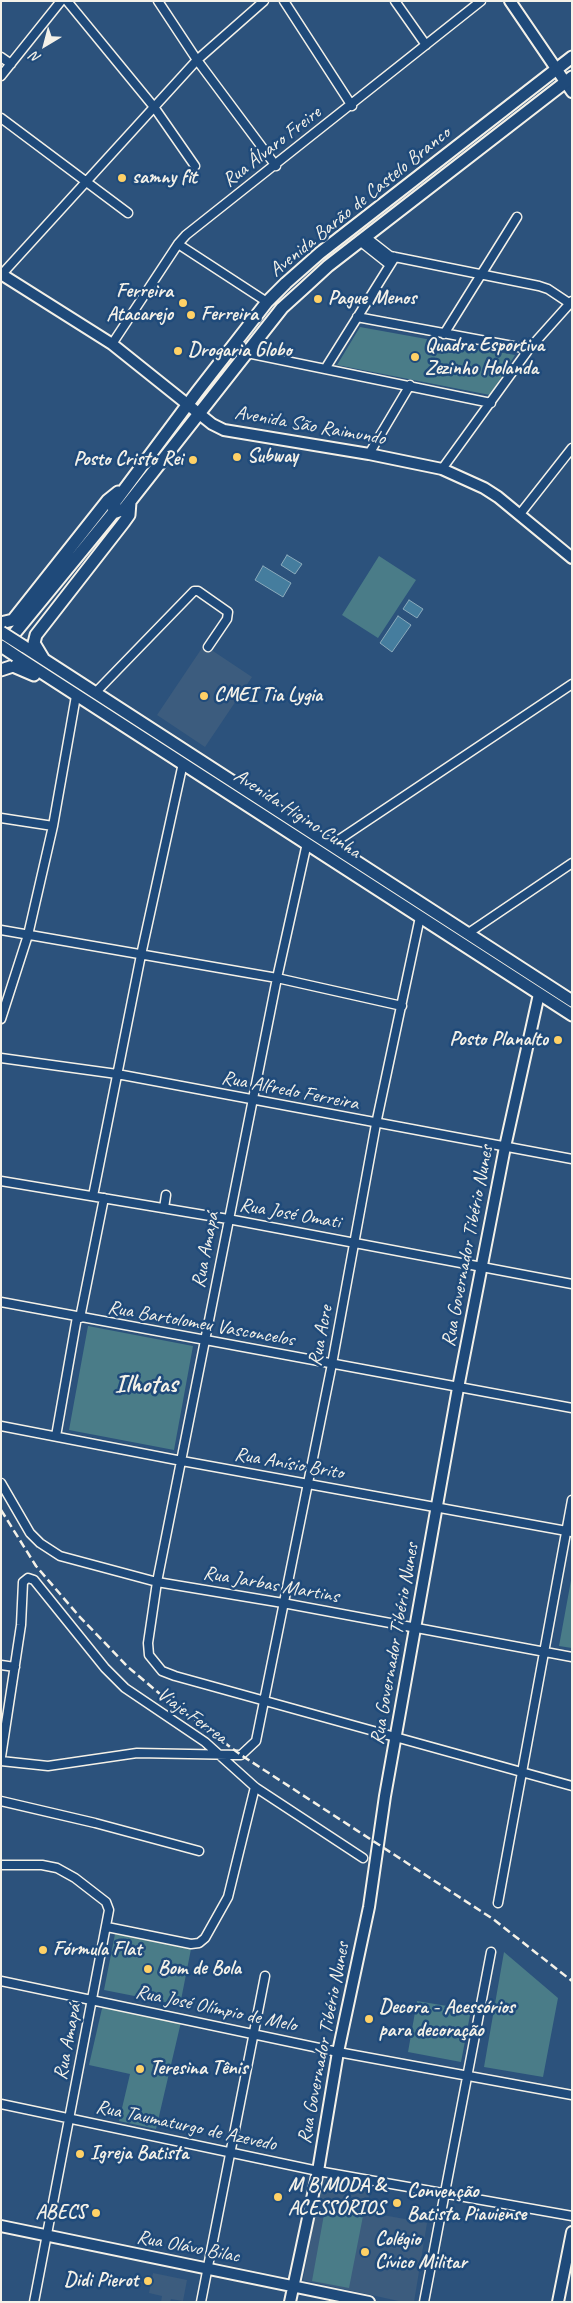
<!DOCTYPE html>
<html>
<head>
<meta charset="utf-8">
<style>
	body { margin:0 }
	#map { position:relative; width:573px; height:2303px; overflow:hidden; background:#2c527c; font-family:Caveat,sans-serif }
	canvas { display:block }
	.frame { position:absolute; inset:0; border:2px solid #f4f1e8; pointer-events:none }
	.north { position:absolute; left:20px; top:20px; width:50px; height:50px; -webkit-text-stroke:4px #1f4a7a; paint-order:stroke; rotate:217deg; font-size:14px; font-weight:700; line-height:20px; text-align:center; color:#f4f1e8 }
	.north::after { content:''; display:block; margin:auto; width:18px; height:22px; background:#f4f1e8; clip-path:polygon(50% 0,100% 100%,50% 72%,0 100%) }
</style>
</head>
<body>
<div id="map">
<canvas width="573" height="2303"></canvas>
<div class="frame"></div>
<div class="north">N</div>
</div>
<script>
const context = document.querySelector('canvas').getContext('2d');
context.lineJoin = 'round';
function paint(path, color) { context.fillStyle = color; context.fill(path, 'evenodd'); }
const toPath = rows => new Path2D(rows.map(r => 'M' + r).join(''));
function trace(path, color, width, dash) { context.strokeStyle = color; context.lineWidth = width; context.lineCap = dash ? 'butt' : 'round'; context.setLineDash(dash || []); context.stroke(path); }
function write(font, color, halo, rows, align = 'center') {
  context.font = font + ' Caveat,sans-serif'; context.lineWidth = 5; context.setLineDash([]); context.textBaseline = 'middle'; context.strokeStyle = halo; context.fillStyle = color; for (const [text, x, y, turn = 0] of rows) {
    context.save(); context.translate(x, y); context.rotate((+turn || 0) * Math.PI / 180); context.textAlign = isNaN(turn) ? turn : align; if (halo) context.strokeText(text, 0, 0); context.fillText(text, 0, 0); context.restore();
  }
}
paint(toPath([
	[204,645,252,677,205,747,157,715],
	[322,2175,371,2185,366,2212,427,2223,414,2302,403,2302,303,2280],
	[153,2273,187,2280,183,2301,171,2299,170,2302,161,2302,162,2296,149,2293]
]), '#3c5c7e');
paint(toPath([
	[360,327,515,355,490,395,337,365],
	[379,556,416,580,378,638,342,615],
	[88,1326,193,1346,174,1450,69,1430],
	[572,1575,572,1648,559,1646],
	[115,1934,191,1949,180,2005,104,1990],
	[504,1952,558,1998,543,2077,484,2067],
	[417,2001,471,2010,461,2062,408,2052],
	[103,2004,181,2022,156,2129,119,2121,130,2074,89,2065],
	[325,2209,363,2216,349,2288,312,2281]
]), '#4a7c88');
const water = toPath([
	[287,555,302,564,295,574,281,565,287,555],
	[263,566,291,583,283,597,255,580,263,566],
	[409,600,423,609,417,618,403,609,409,600],
	[398,616,411,625,392,652,380,643,398,616]
]);
paint(water, '#457d9e');
trace(water, '#8babbc', 1);
const street = toPath([
	[67,1,154,107,195,166],
	[158,1,197,60,276,166],
	[284,1,352,106],
	[395,1,426,45],
	[1,57,11,64],
	[1,76,61,1],
	[1,118,128,213],
	[367,238,390,256,539,286,548,289,569,303],
	[361,242,390,265],
	[178,244,267,302],
	[2,274,197,60,264,1],
	[357,317,529,349],
	[444,334,517,217],
	[112,344,178,244,186,235,481,1],
	[247,353,491,403],
	[325,369,395,257],
	[369,454,410,385],
	[442,469,529,349,572,301],
	[520,514,572,448],
	[95,693,194,591,198,591,228,612,227,619,208,647],
	[1,818,53,826],
	[307,843,277,978,157,1582,148,1643,149,1655,162,1671,175,1676,572,1786],
	[331,845,572,684],
	[1,930,277,978,402,1006],
	[467,934,572,863],
	[1,1019,28,935,53,826,76,696],
	[1,1058,117,1074,572,1159],
	[1,1181,228,1219,572,1284],
	[93,1196,141,955,183,763],
	[164,1208,166,1195],
	[1,1302,572,1408],
	[80,1318,104,1198],
	[1,1426,182,1461,572,1532],
	[56,1436,77,1317],
	[1,1483,30,1533,40,1543,60,1556,157,1582,283,1603,572,1657],
	[1,1665,15,1667],
	[1,1757,21,1625,23,1582,28,1578,34,1580,105,1668,125,1688,205,1742,255,1787,363,1858],
	[1,1761,48,1766,137,1753,241,1755,256,1741,332,1364,376,1124,420,917],
	[1,1801,95,1823,199,1851],
	[1,1865,42,1865,57,1868,75,1878,106,1902,109,1910,34,2302],
	[498,1903,572,1500],
	[107,1927,191,1944,199,1943,205,1938,228,1897,255,1787],
	[1,1981,338,2052,572,2095],
	[1,2104,318,2171,572,2216],
	[201,2302,265,1976],
	[424,2302,491,1952]
]);
const secondary = toPath([
	[510,1,572,92],
	[1,274,112,344,212,424,224,430,369,454,442,469,484,488,498,497,572,558],
	[1,2226,369,2302],
	[290,2302,318,2171,338,2052,369,1907,385,1796,458,1388,505,1147,539,994],
	[558,2302,572,2232]
]);
const primary = toPath([
	[113,513,115,502,197,392,267,302,286,283,320,253,572,57],
	[113,513,124,509,282,308,303,289,328,266,572,77],
	[1,623,13,620,108,500,118,492],
	[5,645,113,513],
	[23,646,572,1001],
	[16,656,572,1015],
	[43,658,34,643,36,635,124,522,129,515,130,502],
	[1,670,13,666,34,675]
]);
trace(street, '#f4f1e8', 11);
trace(secondary, '#f4f1e8', 14);
trace(primary, '#f4f1e8', 15);
trace(street, '#1f4a7a', 8);
trace(secondary, '#1f4a7a', 10);
trace(primary, '#1f4a7a', 11);
trace(toPath([
	[1,1510,36,1566,79,1616,128,1667,166,1699,241,1755,493,1919,572,1981]
]), '#f4f1e8', 2.5, [8, 4]);
const primaryBridge = toPath([
	[1,632,23,646],
	[1,646,16,656]
]);
trace(primaryBridge, '#f4f1e8', 15, []);
trace(primaryBridge, '#1f4a7a', 11);
for (const [x, y, r, color] of [
	[122,178,5,"#ffd166"],
	[318,299,5,"#ffd166"],
	[183,303,5,"#ffd166"],
	[191,315,5,"#ffd166"],
	[178,351,5,"#ffd166"],
	[415,357,5,"#ffd166"],
	[237,457,5,"#ffd166"],
	[193,460,5,"#ffd166"],
	[204,696,5,"#ffd166"],
	[558,1040,5,"#ffd166"],
	[43,1950,5,"#ffd166"],
	[148,1969,5,"#ffd166"],
	[369,2019,5,"#ffd166"],
	[140,2069,5,"#ffd166"],
	[80,2154,5,"#ffd166"],
	[278,2197,5,"#ffd166"],
	[397,2203,5,"#ffd166"],
	[96,2213,5,"#ffd166"],
	[365,2252,5,"#ffd166"],
	[148,2281,5,"#ffd166"]
]) { const dot = new Path2D(); dot.arc(x, y, r, 0, 2 * Math.PI); context.fillStyle = color; context.fill(dot); trace(dot, '#1f4a7a', 2); }
write('20px', '#f4f1e8', '#1f4a7a', [
	["Rua Álvaro Freire",272,147,-38],
	["Avenida Barão de Castelo Branco",360,202,-39],
	["Avenida São Raimundo",310,426,10],
	["Avenida Higino Cunha",297,814,33],
	["Rua Alfredo Ferreira",290,1091,11],
	["Rua José Omati",290,1214,10],
	["Rua Governador Tibério Nunes",468,1246,-79],
	["Rua Amapá",206,1250,-79],
	["Rua Bartolomeu Vasconcelos",201,1324,10],
	["Rua Acre",321,1336,-79],
	["Rua Anísio Brito",289,1464,10],
	["Rua Jarbas Martins",271,1585,10],
	["Rua Governador Tibério Nunes",395,1644,-80],
	["Viaje Ferrea",192,1716,36],
	["Rua José Olímpio de Melo",216,2009,12],
	["Rua Amapá",68,2042,-79],
	["Rua Governador Tibério Nunes",324,2043,-79],
	["Rua Taumaturgo de Azevedo",186,2126,12],
	["Rua Olávo Bilac",188,2247,11]
]);
write('bold 20px', '#f4f1e8', '#1f4a7a', [
	["samny fit",132,178],
	["Ferreira",173,292,"right"],
	["Atacarejo",173,315,"right"],
	["Pague Menos",328,299],
	["Ferreira",201,315],
	["Quadra Esportiva",425,346],
	["Zezinho Holanda",425,369],
	["Drogaria Globo",188,351],
	["Subway",247,457],
	["Posto Cristo Rei",183,460,"right"],
	["CMEI Tia Lygia",214,696],
	["Posto Planalto",548,1040,"right"],
	["Fórmula Flat",53,1950],
	["Bom de Bola",158,1969],
	["Decora - Acessórios",379,2008],
	["para decoração",379,2031],
	["Teresina Tênis",150,2069],
	["Igreja Batista",90,2154],
	["M B MODA &",288,2186],
	["ACESSÓRIOS",288,2209],
	["Convenção",407,2192],
	["Batista Piauiense",407,2215],
	["ABECS",86,2213,"right"],
	["Colégio",375,2240],
	["Cívico Militar",375,2263],
	["Didi Pierot",138,2281,"right"]
], 'left');
write('bold 25px', '#f4f1e8', '#1f4a7a', [
	["Ilhotas",146,1385]
]);
</script>
</body>
</html>
